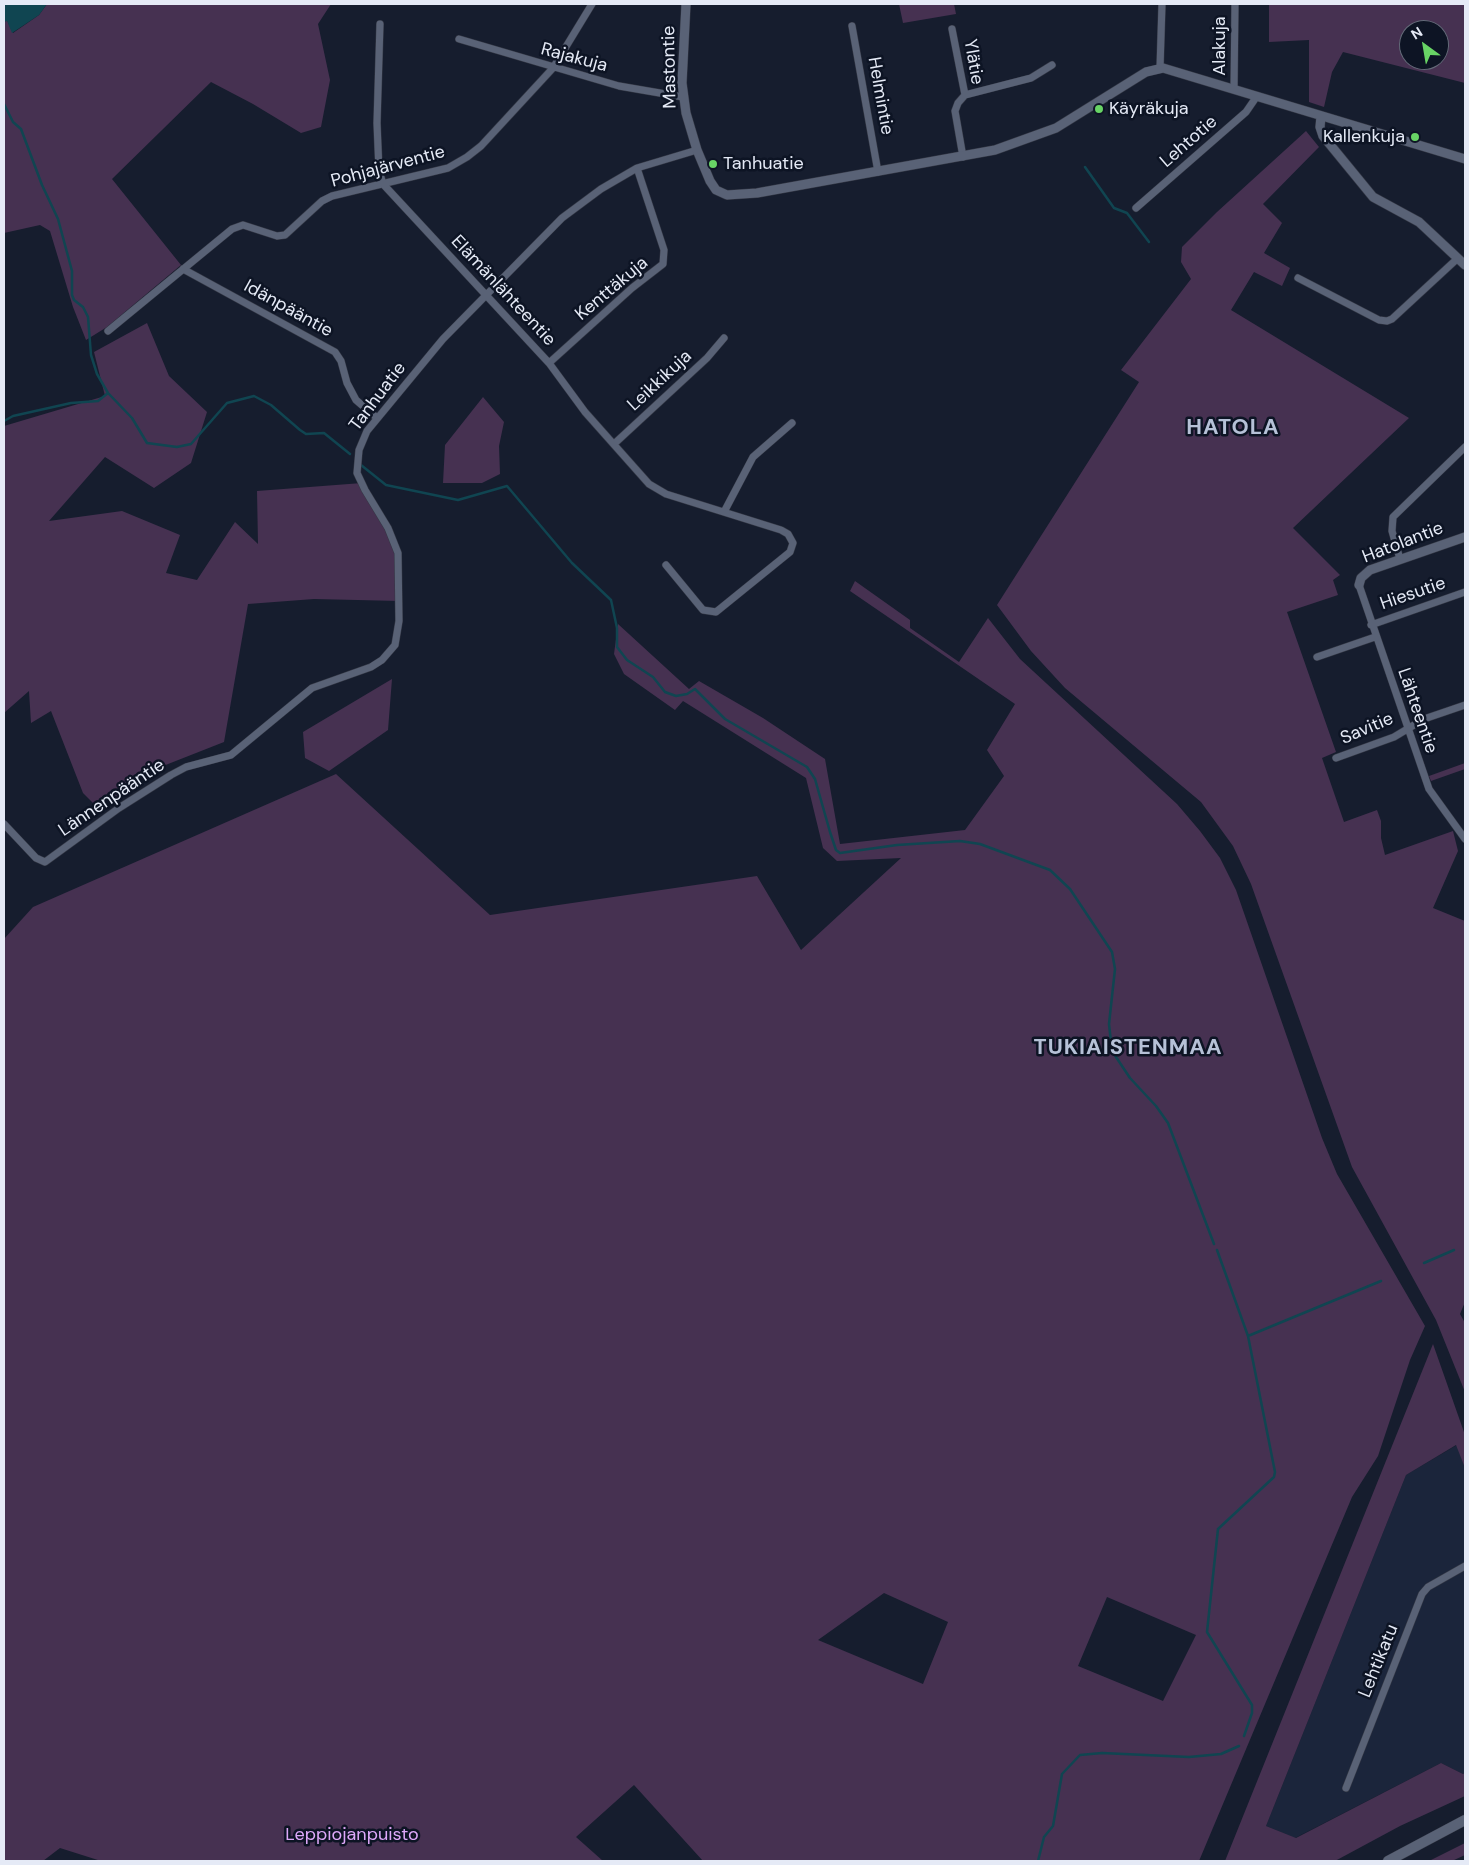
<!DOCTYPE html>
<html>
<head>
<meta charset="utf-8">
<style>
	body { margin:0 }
	#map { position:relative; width:1469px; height:1865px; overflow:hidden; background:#161d2e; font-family:"DM Sans",sans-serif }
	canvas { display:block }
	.frame { position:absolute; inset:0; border:5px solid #e5eaf6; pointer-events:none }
	.north { position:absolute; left:1399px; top:20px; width:50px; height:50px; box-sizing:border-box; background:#0d1424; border:1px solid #636a78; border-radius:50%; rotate:328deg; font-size:14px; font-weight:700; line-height:20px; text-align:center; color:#e5eaf6 }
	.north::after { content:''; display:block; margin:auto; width:18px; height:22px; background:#68d465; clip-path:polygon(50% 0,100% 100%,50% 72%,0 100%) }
</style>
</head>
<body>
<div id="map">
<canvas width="1469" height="1865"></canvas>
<div class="frame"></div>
<div class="north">N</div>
</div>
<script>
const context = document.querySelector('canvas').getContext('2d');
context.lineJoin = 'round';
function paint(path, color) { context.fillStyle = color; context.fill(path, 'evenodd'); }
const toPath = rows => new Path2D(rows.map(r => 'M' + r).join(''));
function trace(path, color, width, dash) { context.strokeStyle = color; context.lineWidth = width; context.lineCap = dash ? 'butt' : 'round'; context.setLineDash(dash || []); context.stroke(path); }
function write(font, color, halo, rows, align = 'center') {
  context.font = font + ' "DM Sans",sans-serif'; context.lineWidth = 5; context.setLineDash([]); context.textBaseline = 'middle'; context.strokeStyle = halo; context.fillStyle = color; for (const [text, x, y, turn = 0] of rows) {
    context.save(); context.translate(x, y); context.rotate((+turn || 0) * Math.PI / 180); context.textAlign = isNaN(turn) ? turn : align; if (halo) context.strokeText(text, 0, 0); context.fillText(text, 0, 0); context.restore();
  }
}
paint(toPath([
	[1457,1445,1465,1468,1465,1773,1463,1774,1441,1763,1295,1838,1266,1826,1406,1475]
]), '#1b253b');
paint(toPath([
	[47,4,331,4,318,24,330,80,321,127,301,133,253,104,211,82,112,179,181,265,107,327,86,340,73,307,50,231,40,225,4,233,4,22,7,20,13,33,39,15],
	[899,4,954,4,956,14,903,23],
	[1269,4,1465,4,1465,83,1343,52,1332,72,1324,107,1309,102,1309,40,1269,42],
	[1409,30,1439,30,1439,60,1409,60],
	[1306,131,1319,147,1263,204,1282,223,1264,253,1290,268,1282,286,1254,272,1231,310,1409,418,1293,528,1340,575,1333,580,1338,595,1287,612,1336,752,1322,758,1344,822,1377,810,1381,821,1381,838,1385,855,1453,831,1458,851,1433,908,1465,921,1465,1302,1460,1314,1465,1323,1465,1392,1436,1320,1352,1167,1251,884,1233,846,1201,802,1065,688,1031,651,997,605,1139,382,1121,370,1191,279,1181,262,1182,247,1217,212],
	[147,323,169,376,207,412,191,463,154,488,105,457,49,521,122,511,180,535,166,573,197,580,235,522,258,544,257,491,362,483,398,553,400,601,314,599,248,604,224,742,163,766,99,809,83,793,51,711,31,723,29,691,4,713,4,426,105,396,94,352],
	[483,397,504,422,499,446,500,474,482,483,443,483,445,445],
	[855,581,910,620,910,628,959,662,988,618,1020,659,1177,804,1200,831,1220,858,1236,890,1322,1138,1337,1174,1425,1326,1410,1360,1378,1456,1352,1497,1199,1861,703,1861,634,1785,576,1837,603,1861,101,1861,60,1848,43,1861,4,1861,4,939,33,907,336,774,490,915,757,876,801,950,901,858,837,861,823,848,806,778,683,701,675,710,624,674,614,654,618,624,689,689,699,681,763,718,825,759,840,844,965,830,1004,776,987,750,1015,704,850,591],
	[884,1593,948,1622,923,1684,818,1640],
	[1107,1597,1196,1635,1163,1701,1078,1666],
	[392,679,388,730,329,771,305,758,303,732],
	[1465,763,1465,769,1431,781,1429,776],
	[1433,1344,1465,1435,1465,1468,1456,1445,1406,1475,1266,1826,1296,1838,1441,1763,1463,1774,1465,1773,1465,1796,1400,1826,1335,1861,1225,1861],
	[1465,1843,1465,1855,1452,1861,1429,1861]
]), '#463151');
paint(toPath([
	[4,4,47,4,39,15,12,33,7,21,4,22]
]), '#104551');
trace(toPath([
	[4,104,13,122,21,129,42,185,58,219,72,271,72,295,74,300,83,307,88,317,91,355,97,374,108,393,132,418,147,443,177,447,191,444,227,403,254,396,271,405,300,430,306,434,324,433,350,454],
	[1085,167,1114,208,1127,213,1149,242],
	[4,421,13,416,71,403,98,401,108,393],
	[361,465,386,485,458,500,507,486,572,563,611,600,617,628,617,647,627,660,653,677,665,692,676,696,687,694,695,689,725,719,807,767,815,779,830,832,836,850,840,853,897,845,960,841,980,844,1050,870,1070,889,1112,952,1115,969,1109,1024,1112,1051,1130,1078,1156,1106,1168,1123,1214,1244],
	[1217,1250,1248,1336,1275,1472,1274,1477,1218,1529,1207,1632,1252,1705,1252,1713,1244,1736],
	[1424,1263,1454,1250],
	[1248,1336,1381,1281],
	[1038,1861,1044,1837,1053,1826,1062,1774,1080,1755,1102,1753,1189,1757,1221,1754,1239,1746]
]), '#104551', 2.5);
const minor = toPath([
	[380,24,377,123,379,171,383,184,549,363,585,412,649,484,666,494,781,530,788,534,793,543,790,552,716,612,703,610,666,565],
	[852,26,878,172],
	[952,29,965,95,958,103,955,111,963,157],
	[459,39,619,86,683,97],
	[1160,68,1162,4],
	[1234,89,1235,4],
	[965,95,1031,78,1052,65],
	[1136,208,1246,112,1257,96],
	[183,269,335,352,341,361,347,383,356,400,377,418],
	[1298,278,1379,320,1387,321,1392,319,1458,258],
	[108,331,232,229,243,225,277,236,285,235,322,201,332,196,448,168,467,157,481,146,553,68,592,4],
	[549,363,632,288,663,264,664,250,637,168],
	[614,444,707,358,724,338],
	[724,512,753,457,792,423],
	[1400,559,1392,531,1393,517,1465,447],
	[1359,585,1429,789,1465,839],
	[1371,625,1465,592],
	[1317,657,1375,637],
	[1336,758,1394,737,1424,719,1465,705],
	[4,824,36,858,45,862,119,808,171,775,186,767,231,755,312,688,371,667,382,660,395,645,399,621,398,553,388,528,365,490,357,473,359,450,367,431,443,339,562,218,601,189,637,168,697,150],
	[1346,1788,1422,1594,1428,1587,1465,1566]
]);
const tertiary = toPath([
	[686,4,682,83,686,113,697,150,710,181,716,190,727,195,757,193,995,150,1056,128,1146,72,1163,68,1465,159],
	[1321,116,1320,127,1323,136,1373,197,1419,222,1465,265],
	[1359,585,1361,578,1370,570,1465,537]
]);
const secondary = toPath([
	[1388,1861,1465,1820]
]);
trace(minor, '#353946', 8);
trace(tertiary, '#353946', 10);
trace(secondary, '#353946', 11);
trace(minor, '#596276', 7);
trace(tertiary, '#596276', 9);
trace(secondary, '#596276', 10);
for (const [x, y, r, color] of [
	[1099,109,5,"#68d465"],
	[1415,137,5,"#68d465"],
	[713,164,5,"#68d465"]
]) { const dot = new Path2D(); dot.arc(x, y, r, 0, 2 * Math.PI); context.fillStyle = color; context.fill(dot); trace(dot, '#0d1424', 2); }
write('18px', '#e5eaf6', '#0d1424', [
	["Alakuja",1220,46,-90],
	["Rajakuja",574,58,15],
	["Ylätie",973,62,80],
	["Mastontie",670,67,-91],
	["Helmintie",880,96,80],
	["Lehtotie",1189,142,-41],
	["Pohjajärventie",388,167,-15],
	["Kenttäkuja",612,289,-40],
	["Elämänlähteentie",503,291,47],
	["Idänpääntie",288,309,29],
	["Leikkikuja",660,381,-43],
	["Tanhuatie",378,397,-53],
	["Hatolantie",1403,543,-21],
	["Hiesutie",1413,594,-19],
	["Lähteentie",1417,711,71],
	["Savitie",1367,729,-23],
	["Lännenpääntie",112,798,-34],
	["Lehtikatu",1379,1661,-68]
]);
write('18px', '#e5eaf6', '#0d1424', [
	["Käyräkuja",1109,109],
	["Kallenkuja",1405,137,"right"],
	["Tanhuatie",723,164]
], 'left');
write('18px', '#dda8f9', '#0d1424', [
	["Leppiojanpuisto",352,1835]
]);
context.letterSpacing = '1px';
write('bold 22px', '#b6c1d7', '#0d1424', [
	["HATOLA",1233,428],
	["TUKIAISTENMAA",1128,1048]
]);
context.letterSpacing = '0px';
</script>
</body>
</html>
